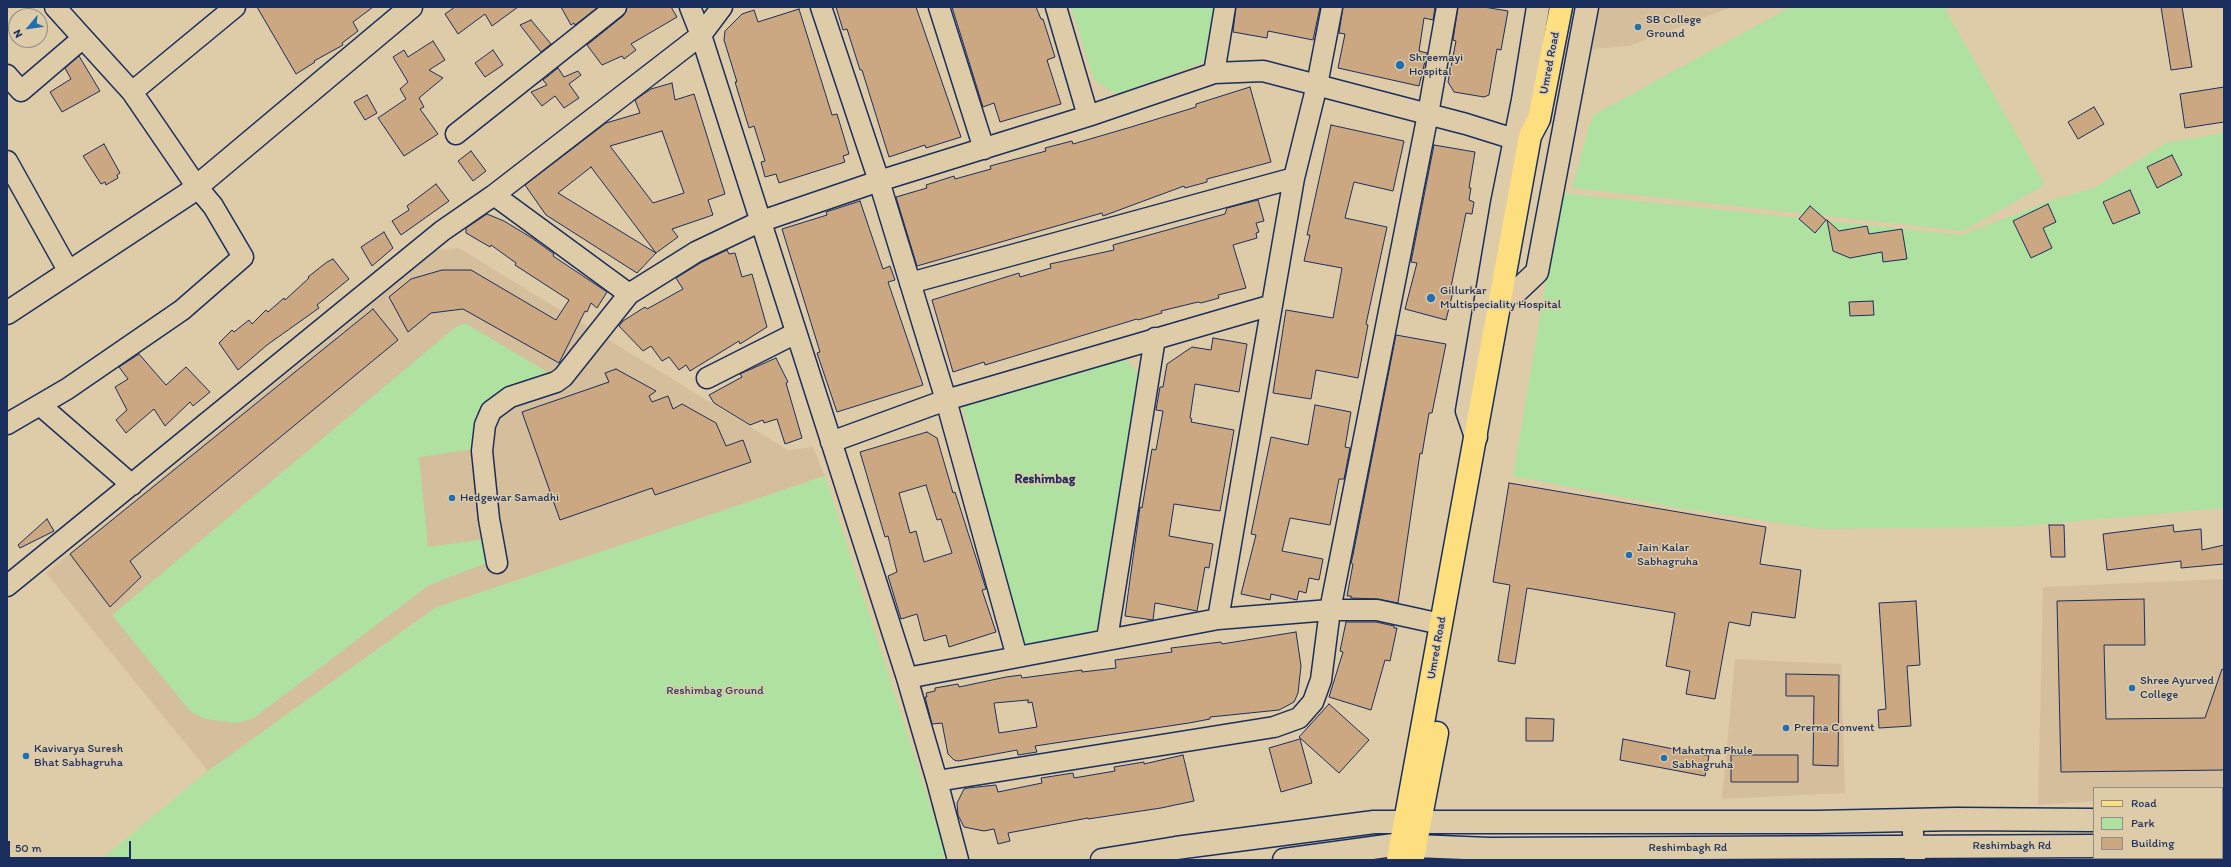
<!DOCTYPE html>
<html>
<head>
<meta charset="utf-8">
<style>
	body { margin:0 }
	#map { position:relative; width:2231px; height:867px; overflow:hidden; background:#decca9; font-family:Itim,sans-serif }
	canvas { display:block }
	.frame { position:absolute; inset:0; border:8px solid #1b2f5e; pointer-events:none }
	.legend { position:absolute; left:2093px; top:787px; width:130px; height:72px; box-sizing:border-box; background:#decca9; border:1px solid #908d8b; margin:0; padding:5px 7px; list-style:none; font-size:12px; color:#1b2f5e }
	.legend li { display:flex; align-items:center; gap:8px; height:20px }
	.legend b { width:20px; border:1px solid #908d8b }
	.north { position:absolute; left:8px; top:8px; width:40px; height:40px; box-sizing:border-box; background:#decca9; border:1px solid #908d8b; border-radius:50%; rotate:241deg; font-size:11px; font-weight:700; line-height:16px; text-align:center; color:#1b2f5e }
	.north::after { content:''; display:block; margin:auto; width:14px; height:18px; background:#1f6fb2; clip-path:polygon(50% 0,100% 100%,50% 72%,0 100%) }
	.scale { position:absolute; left:8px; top:841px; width:123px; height:18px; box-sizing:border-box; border:2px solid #1b2f5e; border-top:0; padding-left:5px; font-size:12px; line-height:14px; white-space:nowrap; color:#1b2f5e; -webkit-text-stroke:3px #decca9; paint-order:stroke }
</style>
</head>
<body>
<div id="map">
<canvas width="2231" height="867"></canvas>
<div class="frame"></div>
<ul class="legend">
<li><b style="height:5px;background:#fddf80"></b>Road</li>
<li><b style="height:11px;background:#afe1a1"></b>Park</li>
<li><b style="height:11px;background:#cba782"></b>Building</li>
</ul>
<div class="north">N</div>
<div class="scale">50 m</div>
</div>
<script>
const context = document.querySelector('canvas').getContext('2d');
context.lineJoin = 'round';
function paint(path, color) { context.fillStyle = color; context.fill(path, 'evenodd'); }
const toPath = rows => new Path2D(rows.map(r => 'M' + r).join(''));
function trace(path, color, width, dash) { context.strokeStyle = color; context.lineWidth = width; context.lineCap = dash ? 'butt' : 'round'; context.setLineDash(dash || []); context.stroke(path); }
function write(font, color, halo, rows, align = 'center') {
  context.font = font + ' Itim,sans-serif'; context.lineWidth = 3; context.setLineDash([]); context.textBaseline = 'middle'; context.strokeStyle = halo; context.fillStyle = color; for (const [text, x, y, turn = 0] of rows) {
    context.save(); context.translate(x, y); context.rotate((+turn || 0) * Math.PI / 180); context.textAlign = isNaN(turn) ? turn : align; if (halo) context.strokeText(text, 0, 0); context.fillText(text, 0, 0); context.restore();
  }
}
paint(toPath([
	[1599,7,1732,7,1629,46,1591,49],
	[459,248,788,450,813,447,825,476,435,608,208,771,46,573,437,250],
	[2224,579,2224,792,2222,792,2222,788,2094,788,2094,801,2038,805,2043,587],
	[1735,659,1841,664,1845,793,1722,799]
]), '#d4be9c');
paint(toPath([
	[1071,7,1221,7,1213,59,1117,94,1094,80],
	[1791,7,1944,7,2045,185,1963,231,1572,188,1592,116],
	[2224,133,2224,508,2011,527,1821,529,1678,508,1513,476,1561,193,1962,235,2055,199,2094,188,2166,143],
	[465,323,549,373,507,389,488,400,477,412,475,449,419,457,428,547,485,539,487,563,429,585,254,718,237,723,205,719,190,711,112,615,453,329],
	[1124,358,1137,371,1140,380,1101,635,1022,649,962,404],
	[825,476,946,855,939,860,100,860,208,771,435,608]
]), '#afe1a1');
const building = toPath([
	[257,7,373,7,353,22,358,31,342,43,343,45,314,61,315,62,296,74,257,7],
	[455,7,518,7,492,26,485,14,458,34,445,14,455,7],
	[561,7,598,7,575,25,574,23,571,25,561,7],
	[627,7,671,7,677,17,631,44,636,50,624,59,622,56,602,65,587,45,623,16,627,7],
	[836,7,916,7,961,137,926,148,925,145,889,157,862,70,860,70,847,29,843,30,836,7],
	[952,7,1036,7,1041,19,1043,19,1055,57,1047,60,1061,104,1000,122,994,103,983,107,952,7],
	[1236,7,1320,7,1313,40,1268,31,1267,38,1233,32,1236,7],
	[1343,7,1435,7,1433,20,1424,18,1419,51,1427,53,1419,86,1338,68,1345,34,1339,33,1343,7],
	[1458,7,1484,7,1508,11,1501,50,1497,49,1489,95,1484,97,1454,92,1448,82,1456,41,1453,40,1458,7],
	[2161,7,2182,7,2192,67,2171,70,2161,7],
	[799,9,832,115,837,114,849,154,843,156,845,162,779,183,776,174,765,177,761,162,765,161,754,126,749,128,735,82,737,82,724,40,725,31,742,14,754,10,758,22,799,9],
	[531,20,551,44,541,52,520,25,531,20],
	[433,41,445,60,429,70,443,78,419,98,424,107,420,109,438,134,404,156,378,118,406,99,400,89,408,82,393,57,404,50,408,57,433,41],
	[493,50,503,65,485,77,475,63,493,50],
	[79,56,100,91,62,112,50,92,71,79,65,68,79,56],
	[558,68,564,77,578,71,581,75,569,84,579,98,564,108,555,96,542,106,531,92,547,85,543,80,558,68],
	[672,83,675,100,694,94,725,194,708,200,713,215,672,229,678,237,656,253,637,273,546,215,525,185,606,123,640,113,635,100,651,89,672,83],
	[662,131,684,193,653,203,610,146,662,131],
	[591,167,656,253,558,193,591,167],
	[1250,87,1271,162,1207,179,1207,182,1185,188,1184,186,1103,216,1102,213,917,266,896,197,927,188,926,185,954,176,955,179,991,169,990,166,1046,151,1045,148,1072,141,1073,144,1131,127,1196,107,1196,104,1250,87],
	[2224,87,2224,122,2185,128,2180,94,2224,87],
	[367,95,377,113,365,120,354,102,367,95],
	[2094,107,2104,124,2078,139,2068,122,2094,107],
	[1331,125,1404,141,1393,191,1354,182,1345,218,1387,227,1366,324,1368,325,1358,378,1316,370,1311,399,1273,393,1286,310,1333,318,1342,268,1304,261,1310,235,1307,235,1331,125],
	[104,144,120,173,117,175,118,178,106,185,105,182,101,184,83,156,104,144],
	[1434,145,1475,152,1469,188,1471,188,1469,200,1474,202,1472,214,1466,213,1451,287,1454,288,1446,320,1405,309,1417,263,1411,262,1434,145],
	[471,151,486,171,473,181,458,161,471,151],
	[2172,155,2182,175,2157,188,2147,167,2172,155],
	[436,184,449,201,401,235,392,221,409,210,407,206,436,184],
	[2130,190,2140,213,2113,224,2103,202,2130,190],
	[1258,200,1264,221,1256,223,1259,232,1256,233,1257,238,1233,245,1246,288,1218,295,1219,298,1201,303,1198,302,1161,311,1162,313,1138,320,1137,319,985,365,984,362,953,372,932,300,1019,273,1020,277,1051,268,1050,264,1114,250,1113,245,1225,214,1227,208,1258,200],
	[860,201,883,269,890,266,895,280,888,282,923,385,837,412,817,353,820,352,782,229,827,215,826,212,860,201],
	[2048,204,2056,222,2043,228,2052,248,2031,258,2013,221,2048,204],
	[1810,206,1826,220,1815,233,1799,219,1810,206],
	[487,214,504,221,532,238,554,254,553,256,607,292,597,308,591,303,587,312,585,311,559,363,463,309,431,313,408,332,389,297,411,279,442,270,471,270,556,320,569,300,515,265,516,263,491,245,490,247,466,233,466,228,487,214],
	[1827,220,1839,231,1867,226,1869,234,1902,229,1907,259,1883,262,1882,252,1850,258,1833,251,1827,220],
	[384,232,393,248,372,266,361,247,384,232],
	[727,250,729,254,735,253,742,277,752,274,767,327,740,344,739,341,690,371,686,365,679,370,669,357,662,361,651,346,643,351,619,326,623,321,645,307,647,309,683,289,676,278,702,262,727,250],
	[333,259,349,279,317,305,319,308,267,345,238,370,219,343,232,330,234,332,249,320,252,324,266,310,268,312,284,298,285,300,309,278,308,277,327,262,333,259],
	[1873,301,1874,315,1850,316,1849,302,1873,301],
	[373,309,398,340,130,561,141,577,110,607,70,554,373,309],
	[1396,335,1446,344,1432,413,1429,413,1422,454,1420,453,1398,603,1377,599,1351,598,1351,596,1347,596,1353,564,1351,563,1353,555,1396,335],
	[1213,338,1247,344,1239,392,1195,384,1190,418,1192,419,1191,422,1234,430,1220,511,1174,504,1169,536,1213,544,1209,568,1205,567,1197,611,1155,603,1153,620,1125,616,1140,507,1142,508,1152,449,1156,450,1163,411,1156,410,1160,387,1163,387,1167,364,1192,347,1211,350,1213,338],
	[139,354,166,385,186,367,210,392,193,406,190,402,165,426,154,409,126,433,116,420,127,410,115,387,128,379,119,367,139,354],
	[776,358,788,382,786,383,802,438,785,444,777,419,764,423,763,420,750,425,714,403,709,395,742,377,740,374,776,358],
	[616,369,656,391,649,396,652,402,668,396,673,409,682,404,716,423,726,446,743,440,751,462,655,495,652,488,560,520,522,412,609,382,605,373,616,369],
	[1315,405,1351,412,1345,447,1350,448,1344,479,1339,479,1330,525,1290,518,1282,551,1323,559,1319,580,1309,578,1306,593,1299,591,1297,600,1271,594,1270,600,1241,594,1256,535,1251,534,1271,437,1308,445,1315,405],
	[927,432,937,438,953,493,955,492,986,589,982,590,996,632,949,647,946,635,924,641,917,614,901,619,888,576,897,572,888,536,885,537,860,452,927,432],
	[926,485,937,520,941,519,952,553,924,562,916,531,910,533,899,493,926,485],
	[1509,483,1766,527,1760,564,1801,570,1795,618,1752,612,1750,626,1729,622,1715,699,1686,694,1690,671,1666,666,1675,613,1527,588,1515,664,1498,661,1510,585,1493,582,1509,483],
	[47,519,54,531,20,548,18,545,47,519],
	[2049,525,2064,525,2065,557,2051,557,2049,525],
	[2173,525,2174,532,2201,529,2202,550,2224,545,2224,564,2181,568,2181,561,2107,570,2103,534,2173,525],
	[2144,599,2145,645,2104,645,2106,719,2205,718,2222,669,2224,670,2224,770,2061,772,2057,601,2144,599],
	[1916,601,1920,665,1907,666,1911,726,1879,728,1878,710,1886,709,1879,603,1916,601],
	[1346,622,1376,622,1394,626,1394,628,1397,628,1390,661,1385,660,1371,710,1329,697,1343,652,1340,651,1346,622],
	[1296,632,1301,666,1298,693,1294,702,1279,710,1210,717,1210,719,1189,723,1035,746,1037,752,1018,755,1017,750,958,761,954,760,948,754,942,723,932,724,925,697,927,697,926,693,935,691,935,688,958,684,959,687,1006,677,1021,675,1022,678,1082,670,1082,672,1116,668,1115,660,1172,652,1171,648,1221,642,1222,644,1296,632],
	[1028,700,1028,703,1032,702,1037,727,999,733,994,703,1028,700],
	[1786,674,1839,675,1838,766,1813,765,1814,696,1786,696,1786,674],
	[1329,704,1369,740,1339,773,1299,737,1329,704],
	[1526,718,1554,719,1553,741,1526,741,1526,718],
	[1300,739,1312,783,1281,792,1269,748,1300,739],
	[1623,739,1709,756,1705,776,1620,760,1623,739],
	[1183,755,1194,801,1161,808,1088,819,1088,818,1008,833,1010,841,998,844,994,829,984,831,964,827,958,815,957,803,964,789,968,788,996,785,998,792,1042,783,1041,778,1073,773,1074,778,1115,771,1114,767,1144,762,1144,764,1183,755],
	[1731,755,1798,755,1798,782,1731,782,1731,755]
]);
paint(building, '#cba782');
trace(building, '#1b2f5e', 1);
const minor = toPath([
	[55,7,83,38],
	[690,7,701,35,494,195,629,294,696,252,759,222,879,181,1088,116],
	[722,7,701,35,907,678,937,781,958,860],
	[821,7,879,181,946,400,1017,657],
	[939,7,984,149],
	[1056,7,1088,116,1214,73,1263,71,1466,124,1514,139],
	[1214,73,1225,7],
	[7,75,21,91,83,38,132,92,197,187,213,206,243,257,182,310,67,389,7,424],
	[132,92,235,7],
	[456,134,616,7],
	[7,161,69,272],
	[910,283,1294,178],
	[707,378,796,333],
	[40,405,132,485],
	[831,442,946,400,1272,305,1294,178,1317,85,1332,7],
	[497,563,489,519,482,451,485,425,491,411,510,397,556,382,563,377,629,294],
	[7,586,442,231,494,195],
	[1218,619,1330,610,1377,610,1441,624],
	[1107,639,1155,338],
	[907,678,1218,619,1272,305],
	[937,781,1274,727,1299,718,1313,702,1321,680,1330,610,1428,114,1447,7],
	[1912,820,1915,860],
	[2215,860,2215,858]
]);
const tertiary = toPath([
	[1516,292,1537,272,1587,7],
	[7,313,188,194,411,7],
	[1476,437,1467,411,1502,204,1523,100,1538,7]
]);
const secondary = toPath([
	[2222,822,2224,823],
	[2222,848,2224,848],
	[1102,860,1176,848,1374,822,1817,822,1956,819,2094,820],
	[1284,860,1401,844,1415,846,1489,849,2094,846]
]);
const primary = toPath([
	[1413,858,1437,733],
	[1398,860,1530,136,1539,119,1561,7]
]);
trace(minor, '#1b2f5e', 23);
trace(tertiary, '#1b2f5e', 25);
trace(secondary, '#1b2f5e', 25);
trace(primary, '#1b2f5e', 25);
trace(minor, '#decca9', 20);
trace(tertiary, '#decca9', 22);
trace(secondary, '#decca9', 22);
trace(primary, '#fddf80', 22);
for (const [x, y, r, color] of [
	[1638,27,4,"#1f6fb2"],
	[1400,65,5,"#1f6fb2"],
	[1431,298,5,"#1f6fb2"],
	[452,498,4,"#1f6fb2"],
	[1629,555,4,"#1f6fb2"],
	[2132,688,4,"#1f6fb2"],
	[1786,728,4,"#1f6fb2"],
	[26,756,4,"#1f6fb2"],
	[1664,758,4,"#1f6fb2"]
]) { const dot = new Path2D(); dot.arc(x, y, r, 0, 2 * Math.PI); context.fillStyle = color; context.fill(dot); trace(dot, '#decca9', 1.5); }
write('12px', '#1b2f5e', '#decca9', [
	["SB College",1646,20],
	["Ground",1646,34],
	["Shreemayi",1409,58],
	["Hospital",1409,72],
	["Gillurkar",1440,291],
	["Multispeciality Hospital",1440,305],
	["Hedgewar Samadhi",460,498],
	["Jain Kalar",1637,548],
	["Sabhagruha",1637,562],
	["Shree Ayurved",2140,681],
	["College",2140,695],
	["Prerna Convent",1794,728],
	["Kavivarya Suresh",34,749],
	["Bhat Sabhagruha",34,763],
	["Mahatma Phule",1672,751],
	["Sabhagruha",1672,765]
], 'left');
write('12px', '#1b2f5e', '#decca9', [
	["Umred Road",1550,63,-79],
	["Umred Road",1437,648,-80],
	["Reshimbagh Rd",2012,846],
	["Reshimbagh Rd",1688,848]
]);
write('12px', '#2a4165', '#decca9', [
	["Reshimbag Ground",715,691]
]);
write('bold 13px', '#1b2f5e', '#decca9', [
	["Reshimbag",1045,480]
]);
</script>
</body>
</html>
